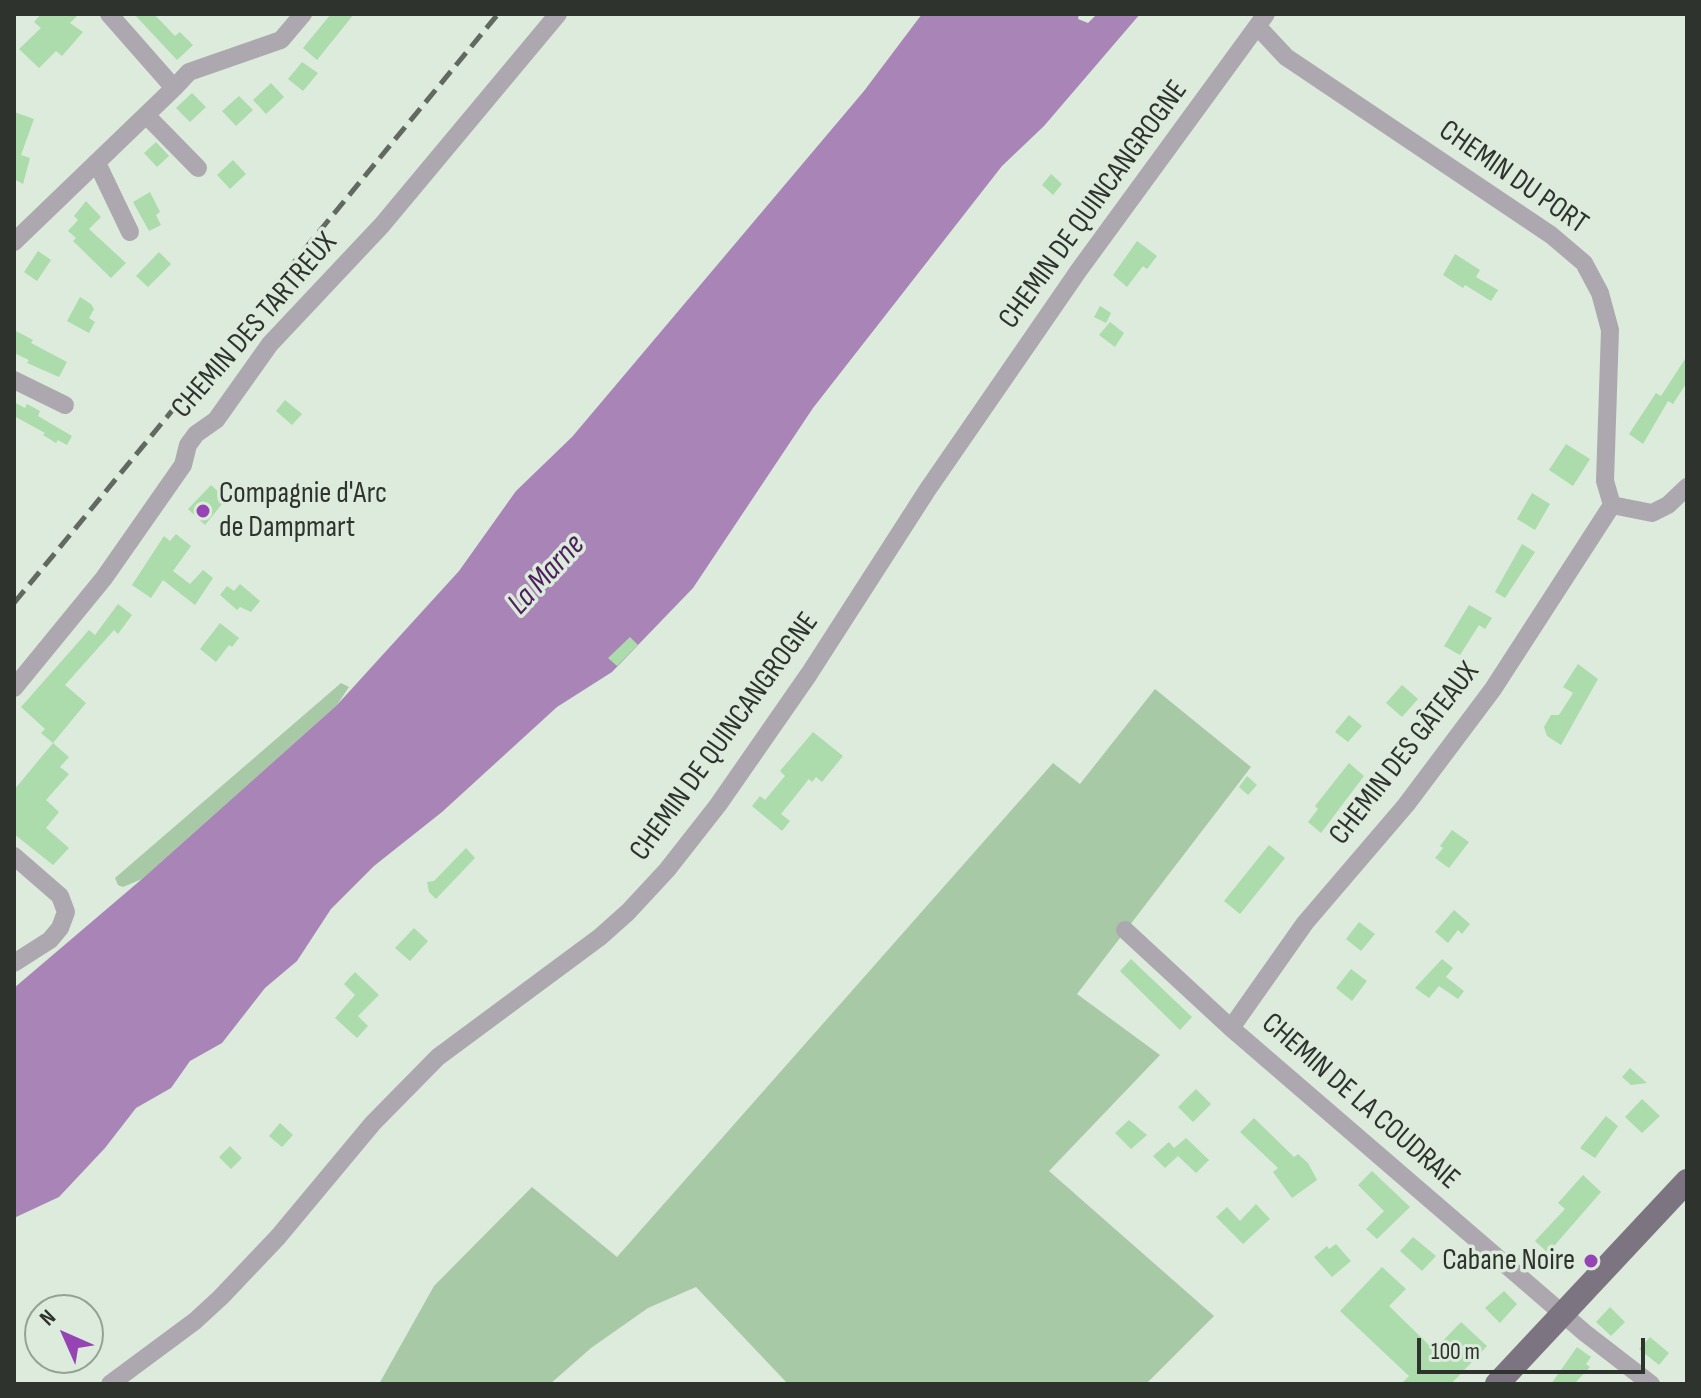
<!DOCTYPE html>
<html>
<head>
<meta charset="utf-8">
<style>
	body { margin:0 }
	#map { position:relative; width:1701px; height:1398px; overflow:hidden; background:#dcebdb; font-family:"Sofia Sans Condensed",sans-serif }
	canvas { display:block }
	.frame { position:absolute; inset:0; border:16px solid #2e332d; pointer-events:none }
	.north { position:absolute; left:24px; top:1294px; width:80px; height:80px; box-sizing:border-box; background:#dcebdb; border:2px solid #96a195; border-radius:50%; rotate:315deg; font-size:22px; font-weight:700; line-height:32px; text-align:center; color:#2e332d }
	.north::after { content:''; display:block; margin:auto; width:28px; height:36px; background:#9644b3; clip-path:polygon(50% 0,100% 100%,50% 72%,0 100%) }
	.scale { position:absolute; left:1417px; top:1338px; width:228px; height:36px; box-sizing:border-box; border:4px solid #2e332d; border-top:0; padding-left:10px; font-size:24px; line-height:28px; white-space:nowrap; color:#2e332d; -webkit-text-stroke:6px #dcebdb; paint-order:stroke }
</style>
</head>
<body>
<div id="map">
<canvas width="1701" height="1398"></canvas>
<div class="frame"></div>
<div class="north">N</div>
<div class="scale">100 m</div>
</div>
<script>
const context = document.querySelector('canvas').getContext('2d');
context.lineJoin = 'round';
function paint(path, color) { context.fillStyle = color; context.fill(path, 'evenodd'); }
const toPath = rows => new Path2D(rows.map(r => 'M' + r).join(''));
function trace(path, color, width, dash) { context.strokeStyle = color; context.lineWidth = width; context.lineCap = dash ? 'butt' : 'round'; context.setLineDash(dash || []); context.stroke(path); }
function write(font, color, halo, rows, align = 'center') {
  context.font = font + ' "Sofia Sans Condensed",sans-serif'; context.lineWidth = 7; context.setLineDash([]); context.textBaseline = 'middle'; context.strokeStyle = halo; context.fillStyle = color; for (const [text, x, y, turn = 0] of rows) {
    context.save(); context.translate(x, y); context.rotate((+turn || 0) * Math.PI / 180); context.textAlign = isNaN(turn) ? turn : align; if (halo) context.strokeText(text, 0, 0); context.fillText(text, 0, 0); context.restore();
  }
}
paint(toPath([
	[341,683,349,687,337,705,142,879,123,887,118,885,115,878],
	[1155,689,1251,767,1077,994,1160,1055,1049,1171,1214,1316,1146,1384,788,1384,696,1287,648,1308,591,1348,550,1384,379,1384,434,1286,532,1187,617,1257,1053,763,1080,784]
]), '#a8c9a6');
paint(toPath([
	[922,14,1079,14,1078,19,1088,23,1097,14,1140,14,1044,126,1002,166,813,408,693,588,612,672,557,707,442,812,374,866,331,909,297,961,265,988,222,1043,190,1061,171,1088,136,1108,105,1148,59,1197,14,1218,14,988,142,879,337,705,459,571,516,491,572,437,864,91]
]), '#a884b7');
paint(toPath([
	[41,14,79,14,70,23,83,32,62,56,56,51,39,68,19,49,41,28,34,22],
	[134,14,154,14,175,36,180,32,193,45,177,60],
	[331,14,354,14,317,60,303,48],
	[302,62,318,73,303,91,288,79],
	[271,83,284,97,266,114,253,100],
	[192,93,206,107,190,122,176,108],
	[239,96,253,110,236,126,222,111],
	[14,112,34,119,21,155,30,158,23,184,14,179],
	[156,142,169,156,157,167,144,153],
	[233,160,246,174,230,189,217,175],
	[1051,174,1062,184,1053,195,1042,185],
	[150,192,160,212,156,215,161,225,149,231,133,202],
	[86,201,101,217,89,229,126,263,111,278,73,241,76,238,68,231,78,220,74,216],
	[1137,241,1157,256,1147,269,1143,266,1127,287,1113,275],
	[38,251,51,260,37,281,24,272],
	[159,252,171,264,148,287,136,276],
	[1455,254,1480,270,1476,277,1498,290,1491,301,1465,285,1463,288,1443,275],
	[80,297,91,304,94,309,89,318,95,322,89,333,67,321],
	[1100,306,1111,313,1106,323,1094,317],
	[1110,322,1124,333,1115,347,1099,335],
	[14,330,33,340,31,343,67,362,59,377,27,363,29,360,14,353],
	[1687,356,1687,382,1673,404,1668,401,1643,444,1629,434,1656,393,1661,396],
	[285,400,302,414,292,425,276,411],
	[14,402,25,408,27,404,40,411,38,416,72,436,67,445,58,440,56,443,43,435,45,433,14,416],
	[1566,444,1590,459,1573,486,1549,470],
	[211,485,226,499,205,525,188,509],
	[1532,493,1550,504,1535,530,1517,519],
	[176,534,191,546,173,571,190,584,203,570,213,578,195,605,163,580,151,598,132,585,164,536,170,541],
	[1522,544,1535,552,1505,598,1495,592],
	[240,584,260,601,251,612,240,607,237,610,220,595,227,586,234,591],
	[118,604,132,615,118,634,114,630,65,685,86,703,53,743,41,733,45,729,21,707,89,630,95,635],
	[1469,605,1492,618,1485,629,1479,625,1460,655,1444,646],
	[220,623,239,638,232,647,229,645,216,662,200,649],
	[630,637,638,645,617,666,608,658],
	[1578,664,1598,679,1561,745,1547,736,1544,727,1551,715,1559,715,1573,693,1563,687],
	[1402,685,1418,699,1402,717,1386,703],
	[1349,715,1362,726,1348,742,1335,732],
	[813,732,843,756,822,782,816,777,812,782,809,779,781,814,790,821,782,831,752,806,760,796,765,800,785,776,780,771],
	[53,743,69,757,60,767,69,774,46,800,59,812,46,828,69,848,53,865,14,834,14,790],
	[1349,763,1364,776,1321,833,1308,822,1318,809,1315,806],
	[1247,776,1257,785,1248,795,1239,787],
	[1452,830,1469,842,1449,868,1435,858,1443,848,1440,846],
	[1269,845,1285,858,1240,914,1224,901],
	[466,848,475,858,436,899,429,892,427,882,434,881],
	[1454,910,1470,924,1462,934,1458,930,1448,943,1435,932],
	[1359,922,1375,934,1361,951,1346,939],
	[414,928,428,941,410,961,395,948],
	[1131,959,1192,1017,1180,1030,1120,971],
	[1442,959,1453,968,1446,977,1464,991,1458,999,1439,986,1429,998,1415,988],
	[1351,969,1367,981,1352,1001,1336,988],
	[355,972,379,995,358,1016,368,1026,357,1038,335,1018,355,995,344,984],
	[1630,1068,1647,1083,1631,1085,1622,1077],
	[1196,1089,1211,1104,1193,1122,1178,1107],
	[1642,1099,1660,1116,1642,1133,1625,1117],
	[1606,1116,1618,1126,1595,1158,1580,1148],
	[1254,1118,1294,1157,1298,1154,1308,1163,1317,1180,1292,1198,1273,1172,1278,1168,1240,1132],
	[1129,1120,1147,1135,1131,1149,1115,1133],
	[280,1123,293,1135,282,1147,269,1136],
	[1186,1138,1209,1160,1196,1173,1178,1156,1165,1168,1153,1156,1169,1142,1174,1148],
	[230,1146,242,1158,231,1169,219,1157],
	[1372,1171,1410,1207,1377,1239,1366,1229,1384,1211,1358,1185],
	[1583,1175,1601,1192,1548,1253,1535,1241,1565,1209,1558,1203],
	[1256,1204,1270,1219,1243,1244,1216,1217,1227,1207,1240,1221],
	[1413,1237,1436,1256,1422,1271,1400,1251],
	[1336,1244,1351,1261,1332,1277,1314,1257,1327,1246,1329,1249],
	[1382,1267,1406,1289,1389,1306,1434,1350,1461,1322,1487,1346,1451,1384,1401,1384,1409,1376,1340,1311],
	[1504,1291,1517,1304,1500,1323,1485,1308],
	[1610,1307,1625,1322,1611,1336,1596,1322],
	[1650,1337,1669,1353,1659,1365,1639,1349],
	[1577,1347,1591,1357,1586,1364,1590,1367,1574,1384,1551,1384]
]), '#acdcab');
trace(toPath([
	[1258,27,1286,57,1551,235,1584,263,1600,293,1610,330,1605,481,1612,505,1652,513,1668,505,1687,487],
	[174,88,189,72,281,40,303,14],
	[146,115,198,168],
	[97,163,130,232],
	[14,242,174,88,109,14],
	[14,380,65,405],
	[14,688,104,578,183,465,188,445,196,434,216,420,270,344,382,225,558,14],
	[14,856,60,896,66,912,60,928,50,940,14,963],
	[1125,930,1231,1028,1585,1333,1651,1384],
	[1231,1028,1305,923,1406,805,1493,689,1612,505],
	[110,1384,195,1321,221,1297,278,1237,373,1123,438,1057,600,937,628,912,667,870,718,805,809,674,928,489,1079,270,1266,14]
]), '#ada8af', 18);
trace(toPath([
	[1497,1384,1687,1181]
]), '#7d7481', 24);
trace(toPath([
	[14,603,498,14]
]), '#616960', 5, [16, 8]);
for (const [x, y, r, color] of [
	[203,511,8,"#9644b3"],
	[1591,1261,8,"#9644b3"]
]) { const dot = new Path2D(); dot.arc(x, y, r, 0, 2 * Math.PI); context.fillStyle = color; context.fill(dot); trace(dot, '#dcebdb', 3); }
write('30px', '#2e332d', '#dcebdb', [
	["CHEMIN DU PORT",1513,178,35],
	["CHEMIN DE QUINCANGROGNE",1094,205,-54],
	["CHEMIN DES TARTREUX",255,326,-49],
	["CHEMIN DE QUINCANGROGNE",725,737,-54],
	["CHEMIN DES GÂTEAUX",1405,754,-52],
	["CHEMIN DE LA COUDRAIE",1360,1102,41]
]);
write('30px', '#2e332d', '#dcebdb', [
	["Compagnie d'Arc",219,494],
	["de Dampmart",219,528],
	["Cabane Noire",1575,1261,"right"]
], 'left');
write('italic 32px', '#4e1f5e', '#dcebdb', [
	["La Marne",547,575,-47]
]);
</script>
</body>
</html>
